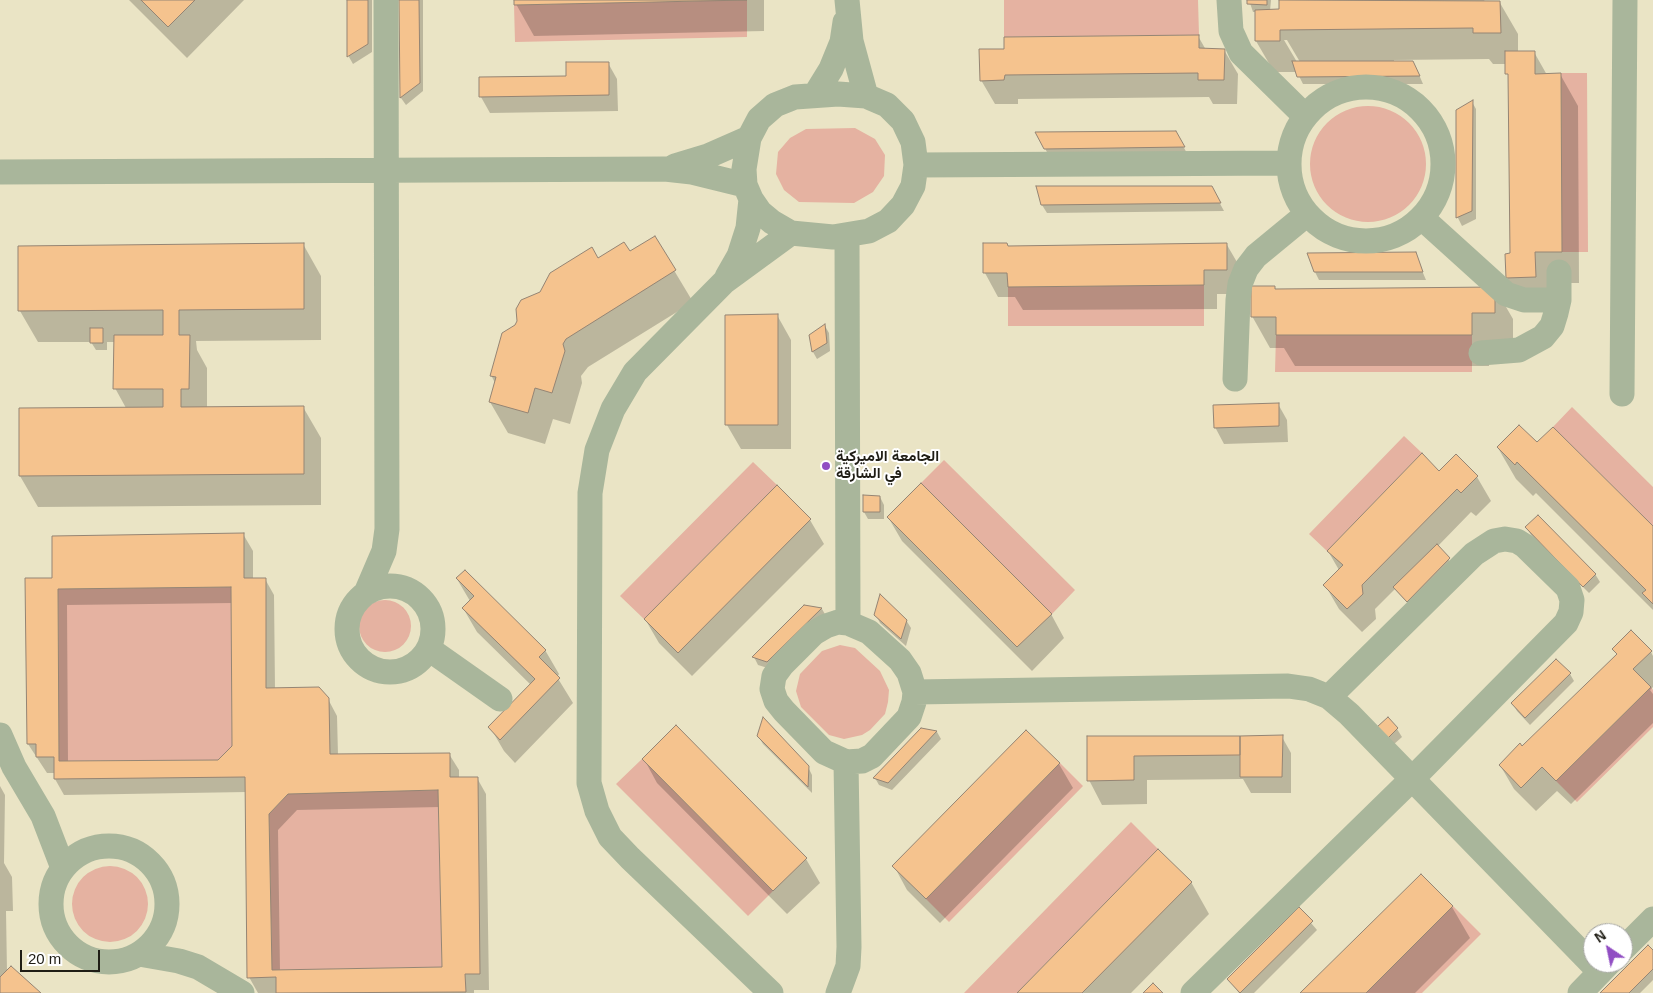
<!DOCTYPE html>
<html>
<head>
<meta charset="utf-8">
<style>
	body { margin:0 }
	#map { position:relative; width:1653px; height:993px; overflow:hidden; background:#f2eed6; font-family:Helvetica,sans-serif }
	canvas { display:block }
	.north { position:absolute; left:1583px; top:923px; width:50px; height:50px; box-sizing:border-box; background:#fff; border:1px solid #a5a5a1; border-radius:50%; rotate:326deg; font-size:14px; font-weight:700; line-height:20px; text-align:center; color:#1f1d15 }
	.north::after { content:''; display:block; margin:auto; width:18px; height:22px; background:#914ec3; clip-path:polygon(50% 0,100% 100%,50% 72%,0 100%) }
	.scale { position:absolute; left:20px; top:950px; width:80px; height:22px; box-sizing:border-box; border:2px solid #1f1d15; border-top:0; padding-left:6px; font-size:15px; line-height:18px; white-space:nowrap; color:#1f1d15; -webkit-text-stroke:4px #fff; paint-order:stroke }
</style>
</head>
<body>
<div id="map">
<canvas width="1653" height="993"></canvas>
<div class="north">N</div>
<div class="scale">20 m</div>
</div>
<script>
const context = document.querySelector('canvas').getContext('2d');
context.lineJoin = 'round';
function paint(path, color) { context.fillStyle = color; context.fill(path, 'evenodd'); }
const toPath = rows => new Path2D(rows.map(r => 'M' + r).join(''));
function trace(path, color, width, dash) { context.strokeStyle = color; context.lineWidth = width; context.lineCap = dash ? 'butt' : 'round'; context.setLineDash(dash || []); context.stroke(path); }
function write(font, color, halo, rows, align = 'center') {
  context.font = font + ' Helvetica,Vazirmatn,sans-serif'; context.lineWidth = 4; context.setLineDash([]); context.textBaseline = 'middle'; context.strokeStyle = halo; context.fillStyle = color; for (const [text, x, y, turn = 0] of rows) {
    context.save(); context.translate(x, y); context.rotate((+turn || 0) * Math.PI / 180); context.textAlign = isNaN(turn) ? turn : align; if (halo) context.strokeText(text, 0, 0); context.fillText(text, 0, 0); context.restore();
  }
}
paint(toPath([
	[0,0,1653,0,1653,993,0,993],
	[1593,933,1623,933,1623,963,1593,963]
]), '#eae4c5');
paint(toPath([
	[747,0,747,37,515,42,514,5],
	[1004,0,1198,0,1199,35,1004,37],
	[1561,73,1587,73,1588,252,1562,252],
	'1310 164a58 58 0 1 1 116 0a58 58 0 1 1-116 0Z',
	[855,128,875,139,885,155,884,176,873,192,854,203,799,202,784,190,776,174,778,152,790,138,806,129],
	[1204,285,1204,326,1008,326,1008,287],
	[1276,335,1472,335,1472,372,1275,372],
	[1572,407,1653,487,1653,526,1553,427],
	[1404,436,1422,453,1327,551,1309,534],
	[944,460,1075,590,1052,614,921,483],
	[753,462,777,485,644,619,620,596],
	[231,587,232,746,218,760,59,761,58,589],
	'359 626a26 26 0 1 1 52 0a26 26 0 1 1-52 0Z',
	[840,645,855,648,880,671,889,690,888,702,885,714,870,730,862,735,844,739,829,735,801,707,796,691,800,674,822,651],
	[1651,687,1653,690,1653,727,1577,802,1556,781],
	[642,759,773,891,748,916,616,784],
	[1060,763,1083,786,949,922,926,899],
	[438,790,442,967,272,970,269,814,288,794],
	[1131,822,1158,849,1017,993,964,993],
	'72 904a38 38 0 1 1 76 0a38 38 0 1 1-76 0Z',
	[1453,906,1481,934,1422,993,1366,993]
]), '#e5b2a1');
paint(toPath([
	[129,0,244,0,187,58],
	[348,0,372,0,372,52,353,64,349,57],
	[400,0,423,0,423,91,406,105,401,98],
	[515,0,764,0,764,31,534,36,516,4],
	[1249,0,1271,0,1270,11,1281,11,1281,0,1484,0,1486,3,1500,3,1518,34,1518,52,1534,52,1547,75,1560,74,1578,106,1579,283,1553,283,1525,309,1507,278,1511,254,1509,78,1506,64,1493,64,1489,59,1394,60,1394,62,1417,70,1423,84,1303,84,1297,72,1274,72,1256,41,1256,12,1253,12],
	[1284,40,1287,40,1300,62,1297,62],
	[1198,36,1206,50,1224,50,1238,74,1237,104,1213,104,1209,97,1018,99,1018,104,995,104,981,80,1006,50],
	[608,63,617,79,618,111,490,113,481,97,481,78,568,77],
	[1472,102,1476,109,1476,219,1462,226,1458,218,1458,111],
	[1175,132,1188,155,1049,156,1037,133],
	[1211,187,1224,211,1047,213,1042,205],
	[654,237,693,302,588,367,581,376,582,383,570,424,553,419,545,444,508,433,490,402,495,383,491,375,516,326,541,293,597,260,629,253],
	[303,244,321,276,321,340,196,341,197,350,207,368,207,408,303,407,321,438,321,505,38,507,20,476,20,409,126,408,115,388,115,342,107,342,107,350,96,350,91,342,38,342,20,311,20,247],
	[984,244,1008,247,1227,245,1241,269,1241,294,1217,294,1217,309,1023,310,1015,297,998,297,985,273],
	[1415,254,1426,280,1319,280,1315,272],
	[1275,288,1276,290,1495,288,1513,319,1513,344,1489,344,1489,366,1295,366,1284,348,1270,348,1252,316],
	[777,315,791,340,791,449,741,449,727,425,726,316],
	[825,326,829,333,830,351,817,359,813,352,810,335],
	[1278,404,1287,420,1288,442,1224,444,1215,427],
	[1537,444,1653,528,1653,610,1536,493,1533,496,1516,479,1498,448],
	[1439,472,1477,477,1491,501,1476,516,1471,512,1437,547,1454,566,1412,608,1395,589,1375,609,1376,619,1362,632,1339,609,1325,585,1339,570,1328,551],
	[880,497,884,505,884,519,868,519,864,512],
	[888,517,1051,614,1064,638,1032,671,902,541],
	[810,520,824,544,692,676,659,643,645,619],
	[1527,528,1595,574,1600,582,1589,593,1531,535],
	[243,534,253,551,253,579,265,579,274,595,275,689,328,699,337,716,338,755,449,754,459,770,459,778,477,778,486,794,489,990,474,990,474,993,258,993,249,977,247,792,64,795,55,779,55,773,47,773,28,744,53,579],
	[233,603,233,746,219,761,68,762,67,605],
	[440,807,443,968,280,971,278,830,297,810],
	[457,579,545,650,559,674,557,677,573,703,515,763,504,751,490,727,531,685,477,632,463,608,470,601],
	[805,606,822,609,826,616,771,669,758,665,754,657],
	[876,615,906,620,911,628,906,646,880,623],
	[1614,649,1651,652,1653,656,1653,687,1650,690,1653,694,1653,723,1571,804,1557,791,1536,811,1514,789,1500,765,1522,748,1617,655],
	[1570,674,1574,681,1530,725,1517,711,1513,704],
	[921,729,937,732,941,739,892,790,879,785,875,778],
	[1397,729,1402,737,1393,745,1383,735],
	[1026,732,1059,764,1073,788,940,923,907,890,894,866],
	[758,736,808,767,812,775,812,793,763,744],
	[1282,737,1291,753,1291,793,1251,793,1243,779,1147,780,1147,804,1102,805,1089,780,1088,738],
	[644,759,806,859,820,883,787,914,657,783],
	[0,786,5,795,4,863,12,877,13,911,6,911,7,972,39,993,0,993],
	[1421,875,1452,907,1470,938,1415,993,1302,993],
	[1191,882,1209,914,1131,993,1019,993],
	[1299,909,1317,930,1254,993,1239,993,1229,980],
	[1653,952,1653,980,1640,993,1602,993]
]), '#0003');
const building = toPath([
	[141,0,195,0,168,27,141,0],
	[347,0,368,0,368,44,347,57,347,0],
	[399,0,419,0,420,83,400,98,399,0],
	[514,0,747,0,514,5,514,0],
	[1247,0,1267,0,1267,5,1247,4,1247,0],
	[1279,0,1500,1,1501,33,1473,33,1473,28,1280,30,1280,41,1255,41,1255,10,1279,9,1279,0],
	[1199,35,1199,48,1225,49,1224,80,1198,80,1198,73,1005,75,1004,80,980,81,979,49,1004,49,1004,37,1199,35],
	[1505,51,1535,51,1535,74,1561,73,1562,252,1535,252,1536,277,1506,278,1505,254,1510,253,1508,74,1505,74,1505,51],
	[1292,61,1413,61,1420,76,1297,77,1292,61],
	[566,62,609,62,609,95,479,97,479,77,566,76,566,62],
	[1473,100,1472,211,1456,218,1456,110,1473,100],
	[1176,131,1185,147,1044,149,1035,132,1176,131],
	[1036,186,1212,186,1221,203,1041,205,1036,186],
	[655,236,676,270,566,339,563,344,565,351,552,393,535,388,528,413,489,402,496,377,490,376,502,333,515,325,517,321,516,309,521,300,540,292,550,273,592,247,598,258,624,242,630,251,655,236],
	[304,243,304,309,179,310,179,335,190,335,189,389,181,389,181,407,304,406,304,474,19,476,19,408,163,407,163,389,113,389,114,335,163,335,163,310,18,311,18,246,304,243],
	[983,243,1007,243,1008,246,1227,243,1227,270,1204,270,1204,285,1008,287,1007,273,983,273,983,243],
	[1416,252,1423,272,1314,272,1307,253,1416,252],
	[1251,286,1275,286,1275,289,1495,287,1495,313,1472,313,1472,335,1276,335,1276,317,1251,317,1251,286],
	[778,314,778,425,725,425,725,315,778,314],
	[825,324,827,343,812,352,809,335,825,324],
	[90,328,103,328,103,343,90,343,90,328],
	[1279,403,1279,426,1214,428,1213,405,1279,403],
	[1519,425,1537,442,1553,427,1653,526,1653,604,1642,593,1646,590,1517,462,1515,465,1497,447,1519,425],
	[1422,453,1439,471,1456,454,1478,476,1461,493,1457,489,1362,585,1363,594,1347,609,1323,585,1343,565,1327,551,1422,453],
	[921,483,1052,614,1017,647,887,517,921,483],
	[777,485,811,519,678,653,644,619,777,485],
	[863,495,880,496,880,512,863,512,863,495],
	[1538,515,1596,574,1583,587,1525,527,1538,515],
	[244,533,244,578,266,578,266,688,319,687,329,698,330,754,450,753,450,777,478,777,480,974,465,974,466,992,276,993,276,977,247,978,245,777,54,779,54,757,36,757,36,744,27,744,25,578,52,578,52,536,244,533],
	[231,587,232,746,218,760,59,761,58,589,231,587],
	[438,790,442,967,272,970,269,814,288,794,438,790],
	[1437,544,1450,558,1407,602,1393,587,1437,544],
	[465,570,546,650,539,657,560,678,500,740,488,727,535,679,462,608,474,596,456,578,465,570],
	[880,594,907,620,901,639,874,615,880,594],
	[804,605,822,608,767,662,752,657,804,605],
	[1631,630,1652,651,1633,669,1651,687,1556,781,1542,767,1521,788,1499,765,1520,743,1522,746,1617,654,1612,649,1631,630],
	[1556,659,1571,673,1525,718,1511,703,1556,659],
	[763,717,809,766,808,787,757,736,763,717],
	[1388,717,1398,728,1388,738,1377,727,1388,717],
	[676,725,807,858,773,891,642,759,676,725],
	[921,728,937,731,888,783,873,778,921,728],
	[1026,730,1060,763,926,899,892,866,1026,730],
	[1283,735,1282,777,1240,777,1240,736,1283,735],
	[1087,736,1240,736,1240,755,1134,756,1134,780,1087,781,1087,736],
	[1158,849,1192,882,1082,993,1017,993,1158,849],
	[1421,874,1453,906,1366,993,1300,993,1421,874],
	[1299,907,1313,921,1240,993,1227,979,1299,907],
	[1648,945,1653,950,1653,969,1629,993,1600,993,1648,945],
	[11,966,41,993,0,993,0,977,11,966],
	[1153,983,1163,993,1143,993,1153,983]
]);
paint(building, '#f5c38e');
trace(building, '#958574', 1);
trace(toPath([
	[847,0,851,41,866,96],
	[1229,0,1231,31,1241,53,1305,116],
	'1289 164a77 77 0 1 1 154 0a77 77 0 1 1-154 0Z',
	[838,94,866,96,887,105,903,121,913,142,916,165,913,186,903,205,888,221,869,231,833,237,791,233,772,222,760,212,751,199,745,185,744,169,749,138,759,119,775,105,795,97,838,94],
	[815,95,831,69,842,42,845,22],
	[916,165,1289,163],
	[675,166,708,156,749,138],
	[0,172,665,169,692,172,745,185],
	[1422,218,1506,294,1524,300,1559,300],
	[847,235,848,623],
	[727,277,739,256,748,228,751,199],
	[1481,353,1519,350,1543,337,1552,326,1556,313,1559,300,1559,272],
	[1235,379,1238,300,1240,284,1246,269,1256,256,1307,214],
	[1622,394,1625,0],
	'347 629a43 43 0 1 1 86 0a43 43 0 1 1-86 0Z',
	[366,593,384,551,387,529,386,0],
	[838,622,848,623,869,632,900,660,909,673,915,692,914,702,909,717,872,756,862,761,846,762,824,752,784,711,776,701,772,689,774,676,782,665,814,633,826,626,838,622],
	[429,649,500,699],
	[915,692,1288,686,1309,689,1329,697,1349,714,1600,972],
	[0,735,14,767,43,816,63,868],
	'51 904a58 58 0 1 1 116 0a58 58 0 1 1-116 0Z',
	[1623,949,1653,919],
	[139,954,179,961,198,967,242,993],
	[771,993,630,858,610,837,597,811,589,783,590,493,597,450,613,409,635,372,724,282,791,233],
	[838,993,848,966,849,947,846,762],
	[1193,993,1412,779,1566,623,1571,612,1572,600,1568,588,1525,546,1517,541,1505,539,1494,541,1474,554,1329,697],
	[1580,993,1609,963]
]), '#a9b69b', 25);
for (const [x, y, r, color] of [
	[826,466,5,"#914ec3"]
]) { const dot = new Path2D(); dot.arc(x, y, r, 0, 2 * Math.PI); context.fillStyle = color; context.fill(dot); trace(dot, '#fff', 2); }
write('bold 15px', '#1f1d15', '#fff', [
	["الجامعة الاميركية",836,457],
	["في الشارقة",836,474]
], 'left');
</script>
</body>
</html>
